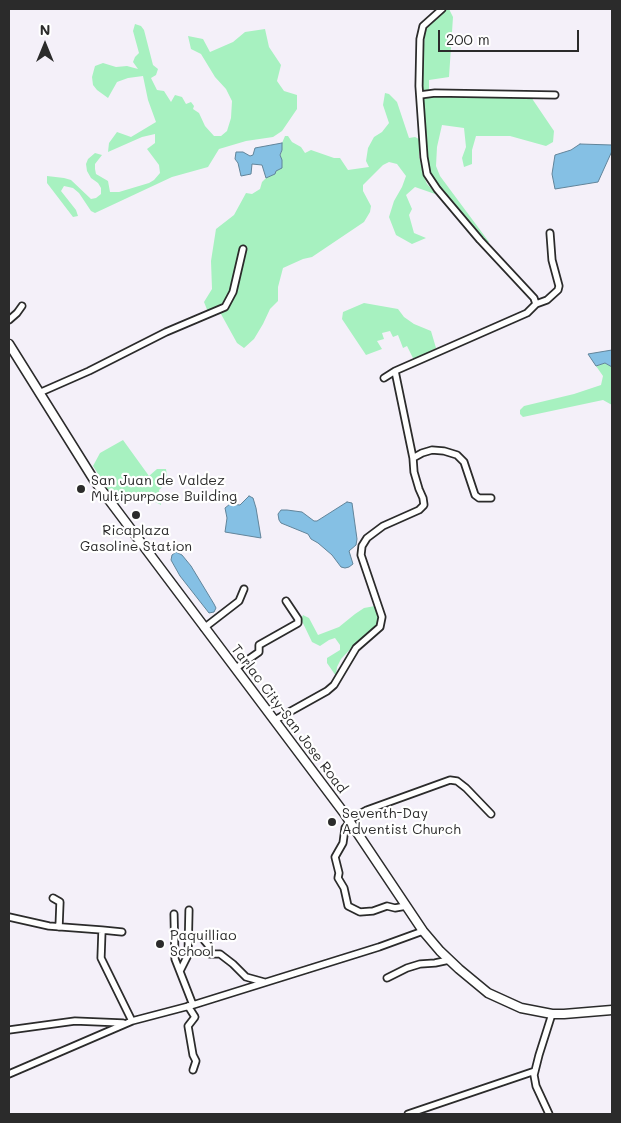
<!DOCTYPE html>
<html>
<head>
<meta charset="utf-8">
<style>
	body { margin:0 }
	#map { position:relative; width:621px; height:1123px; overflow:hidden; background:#f4f0f9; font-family:Mali,sans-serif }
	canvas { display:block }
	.frame { position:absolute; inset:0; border:10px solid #2b2b2b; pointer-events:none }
	.north { position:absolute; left:20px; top:20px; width:50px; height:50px; -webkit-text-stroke:4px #fff; paint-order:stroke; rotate:0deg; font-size:14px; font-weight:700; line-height:20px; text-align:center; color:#2b2b2b }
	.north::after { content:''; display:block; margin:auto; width:18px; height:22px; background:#2b2b2b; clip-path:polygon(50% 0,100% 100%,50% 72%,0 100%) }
	.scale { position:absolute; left:438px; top:30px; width:141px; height:22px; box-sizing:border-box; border:2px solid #2b2b2b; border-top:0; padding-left:6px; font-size:15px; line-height:18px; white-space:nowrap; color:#2b2b2b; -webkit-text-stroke:4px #fff; paint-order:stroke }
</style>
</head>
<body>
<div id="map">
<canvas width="621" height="1123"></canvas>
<div class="frame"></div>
<div class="north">N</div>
<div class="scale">200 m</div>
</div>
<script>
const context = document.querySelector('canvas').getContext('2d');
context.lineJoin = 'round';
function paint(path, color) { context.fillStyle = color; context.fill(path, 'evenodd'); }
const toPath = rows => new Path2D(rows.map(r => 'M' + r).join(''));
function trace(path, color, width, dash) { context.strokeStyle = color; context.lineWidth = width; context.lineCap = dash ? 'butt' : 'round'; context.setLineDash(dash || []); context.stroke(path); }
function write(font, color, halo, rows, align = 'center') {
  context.font = font + ' Mali,sans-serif'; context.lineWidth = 4.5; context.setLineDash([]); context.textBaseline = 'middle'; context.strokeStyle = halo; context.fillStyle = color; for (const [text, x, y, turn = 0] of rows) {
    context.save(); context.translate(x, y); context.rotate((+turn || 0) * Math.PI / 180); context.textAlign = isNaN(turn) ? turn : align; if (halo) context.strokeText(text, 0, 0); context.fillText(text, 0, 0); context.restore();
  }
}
paint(toPath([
	[446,9,449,9,453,17,449,77,429,80,429,91,528,90,533,100,554,131,553,142,546,146,510,136,476,136,472,150,472,164,464,167,462,158,466,147,464,128,442,125,437,147,436,166,440,176,489,242,486,244,439,189,429,174,428,166,422,71,425,32,428,26],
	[135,24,141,26,144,30,153,65,158,69,156,75,151,78,157,90,164,91,171,102,175,95,182,97,186,104,191,102,194,106,193,109,199,113,205,126,214,136,221,136,227,131,231,118,232,101,226,89,215,77,201,54,191,49,188,36,203,39,210,52,233,42,245,32,265,29,269,47,281,65,277,81,284,91,297,95,297,109,282,131,273,137,246,141,219,149,208,167,172,177,95,213,91,211,79,193,73,188,64,186,61,191,76,210,78,216,73,217,47,183,47,176,64,178,71,180,91,199,96,198,101,194,101,188,98,183,91,178,87,171,86,164,88,159,95,153,102,155,95,164,95,169,96,174,108,181,110,192,119,192,149,183,154,180,160,173,159,165,147,149,155,143,155,134,142,137,108,152,109,143,117,132,131,137,156,122,148,100,143,76,128,78,117,82,108,98,97,90,93,85,92,77,95,66,103,63,116,67,127,66,138,69,133,62,135,57,139,53,133,31],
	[385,93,389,94,397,102,409,138,415,137,419,139,419,156,423,174,427,184,438,195,415,187,406,195,412,209,409,215,414,233,426,238,412,244,396,235,389,217,394,201,402,187,406,176,397,164,389,162,383,165,363,185,363,191,371,206,370,212,364,222,312,257,303,259,283,268,278,287,278,301,270,309,263,324,254,339,244,348,237,343,221,314,208,312,204,302,212,289,211,261,216,229,234,215,246,193,252,194,260,189,262,182,266,178,275,174,282,150,282,143,285,136,288,136,292,142,301,147,305,153,311,150,334,158,340,158,348,170,369,167,366,161,368,148,374,137,382,132,389,123,383,105],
	[364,303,398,309,404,317,414,324,431,331,436,348,414,360,407,346,403,348,398,335,393,337,390,331,382,333,384,339,377,341,382,349,366,355,342,319,343,312],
	[605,363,612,367,612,405,603,400,523,417,520,414,520,410,524,406,574,394,601,385,603,376,596,366],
	[123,440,149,476,157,469,166,469,168,482,159,490,161,505,139,493,117,504,93,466,100,453],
	[375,606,379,617,378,623,375,628,356,643,341,659,337,667,336,676,327,663,327,658,340,650,340,645,335,638,329,640,320,646,312,642,301,619,303,615,309,618,318,635,339,627,355,614,364,608]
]), '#a7f1c0');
const water = toPath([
	[282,143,282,150,280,155,282,160,282,168,276,171,275,174,266,178,262,165,252,164,251,174,241,176,238,163,235,159,236,152,243,152,250,156,253,155,255,148,282,143],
	[580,144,612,145,612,151,598,182,555,189,552,174,555,155,571,150,580,144],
	[612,350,612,367,605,363,596,366,588,354,612,350],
	[249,496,253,498,256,508,261,538,225,532,227,518,225,508,230,504,240,505,249,496],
	[347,502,352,503,357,539,356,545,349,551,353,564,349,567,345,568,341,567,332,555,318,543,311,539,308,534,281,523,279,520,278,514,281,510,287,510,302,512,314,521,317,521,347,502],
	[176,552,182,555,191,566,214,604,216,608,214,612,209,613,180,576,171,560,172,555,176,552]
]);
paint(water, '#85c0e4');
trace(water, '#61849a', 1);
const minor = toPath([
	[420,95,435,93,555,95],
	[536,304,547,300,558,290,559,286,552,260,550,233],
	[9,320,17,313,22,306],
	[384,378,395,371],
	[39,393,89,371,166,332,225,307,233,292,243,249],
	[413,458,422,453,432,450,444,451,457,455,464,462,475,495,479,498,491,498],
	[204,628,239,601,244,589],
	[236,668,259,652,259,645,298,623,298,619,286,601],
	[275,720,327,691,334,685,356,648,380,627,382,617,361,555,362,546,367,538,383,526,419,510,424,505,423,498,419,489,414,472,413,458,395,371,527,313,536,304,534,298,480,240,437,189,427,174,424,157,419,86,420,39,423,26,442,9],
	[349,820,367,810,450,780,457,781,466,788,491,814],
	[350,822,345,828,343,843,335,857,339,873,338,878,344,888,348,906,360,912,373,911,387,906,395,908,406,906],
	[53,898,60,902,59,927],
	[174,914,175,959,193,1005],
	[9,917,49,926,102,930,101,958,132,1021,193,1005,379,947,423,931],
	[102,930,122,932],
	[203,939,209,946,210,954,220,954,233,964,246,977,264,982],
	[180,971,188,955,189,910],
	[387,978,407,968,420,964,435,963,449,960],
	[188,1006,195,1017,188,1026,193,1055,196,1061,193,1070],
	[9,1030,75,1021,123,1023],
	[9,1074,132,1021],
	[408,1114,535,1071],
	[549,1114,536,1086,534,1075,539,1055,552,1014]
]);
const major = toPath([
	[9,344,94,480,344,813,423,931,440,951,459,969,488,993,521,1008,552,1014,564,1014,612,1010]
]);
trace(minor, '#2b2b2b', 9);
trace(major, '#2b2b2b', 11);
trace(minor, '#fff', 5.5);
trace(major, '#fff', 8);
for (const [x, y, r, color] of [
	[81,489,5,"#2b2b2b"],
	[136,515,5,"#2b2b2b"],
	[332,822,5,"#2b2b2b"],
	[160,944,5,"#2b2b2b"]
]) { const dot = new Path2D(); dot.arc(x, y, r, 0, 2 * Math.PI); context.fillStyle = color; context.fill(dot); trace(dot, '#fff', 2); }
write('14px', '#2b2b2b', '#fff', [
	["San Juan de Valdez",91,481],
	["Multipurpose Building",91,497],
	["Ricaplaza",136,531,"center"],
	["Gasoline Station",136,547,"center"],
	["Seventh-Day",342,814],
	["Adventist Church",342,830],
	["Paquilliao",170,936],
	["School",170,952]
], 'left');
write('14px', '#2b2b2b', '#fff', [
	["Tarlac City-San Jose Road",289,719,53]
]);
</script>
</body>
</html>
